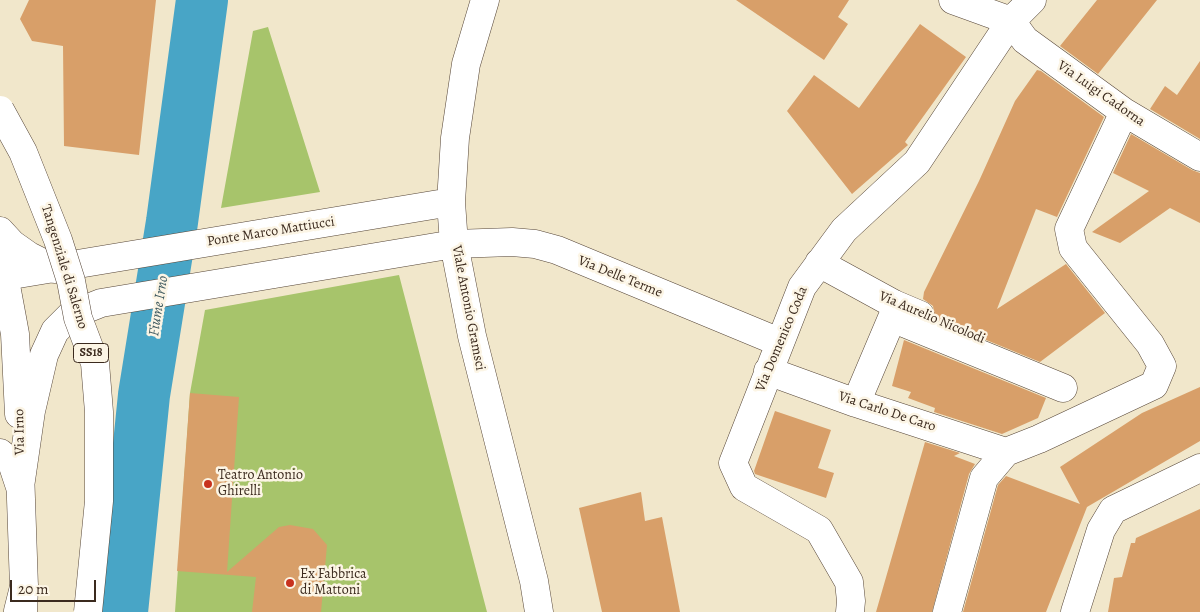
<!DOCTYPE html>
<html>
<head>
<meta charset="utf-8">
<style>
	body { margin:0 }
	#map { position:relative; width:1200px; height:612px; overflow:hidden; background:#f1e7cb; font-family:Alegreya,serif }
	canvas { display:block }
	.scale { position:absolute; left:10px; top:580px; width:86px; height:22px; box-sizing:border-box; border:2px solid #3b2a1e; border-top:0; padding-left:6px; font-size:15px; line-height:18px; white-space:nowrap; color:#3b2a1e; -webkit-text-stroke:4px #fcf5e5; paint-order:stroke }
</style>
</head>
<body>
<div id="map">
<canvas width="1200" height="612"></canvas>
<div class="scale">20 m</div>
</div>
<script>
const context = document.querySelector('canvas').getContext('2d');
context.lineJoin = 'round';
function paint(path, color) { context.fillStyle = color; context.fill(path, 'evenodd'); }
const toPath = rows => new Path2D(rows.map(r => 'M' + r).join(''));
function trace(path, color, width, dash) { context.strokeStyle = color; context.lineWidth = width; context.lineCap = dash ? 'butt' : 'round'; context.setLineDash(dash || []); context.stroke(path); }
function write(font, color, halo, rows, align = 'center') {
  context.font = font + ' Alegreya,serif'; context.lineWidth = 5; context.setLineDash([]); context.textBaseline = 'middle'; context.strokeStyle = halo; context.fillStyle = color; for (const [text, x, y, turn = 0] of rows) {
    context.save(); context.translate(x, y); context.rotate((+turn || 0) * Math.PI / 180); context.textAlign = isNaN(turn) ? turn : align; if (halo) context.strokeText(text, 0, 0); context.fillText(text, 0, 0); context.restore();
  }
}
paint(toPath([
	[268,27,320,192,221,208,253,31],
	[399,275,487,612,175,612,190,393,205,310]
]), '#a7c46b');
trace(toPath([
	[122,612,144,395,172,222,202,0]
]), '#48a5c6', 52);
paint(toPath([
	[29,0,156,0,139,155,64,146,63,46,32,41,20,19],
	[736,0,849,0,838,17,848,24,824,60],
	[1097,0,1157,0,1098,74,1060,46],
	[920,24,966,57,905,142,908,145,852,194,787,111,814,75,859,108],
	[1200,61,1200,139,1150,109,1165,86,1177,95],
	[1037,70,1041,71,1104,117,1057,217,1036,209,997,309,1066,264,1105,313,1040,362,935,319,933,306,923,299,924,292,979,181,1015,101],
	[1131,134,1192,170,1200,173,1200,223,1170,208,1120,243,1092,232,1149,191,1113,173],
	[904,340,1046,398,1038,418,1002,434,934,412,935,408,908,398,911,392,892,386],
	[1200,387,1200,441,1087,507,1046,612,963,612,998,485,1006,476,1080,504,1060,467,1142,413],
	[190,393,239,397,227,572,279,527,290,525,313,529,327,545,321,612,252,612,256,577,177,571],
	[775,411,831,430,818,468,834,473,826,498,755,474,754,471],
	[925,442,960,453,954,456,975,464,969,474,932,612,876,612],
	[641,492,645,521,662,517,680,612,602,612,579,508],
	[1200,509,1200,612,1108,612,1114,578,1122,577,1131,543,1135,543,1136,538]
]), '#d89f69');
const street = toPath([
	[953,0,1011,21],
	[1011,21,1025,40,1124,112,1200,157],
	[454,244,512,242,535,244,557,250,779,342],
	[819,263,894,304,920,315],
	[768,371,856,403,1006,452],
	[856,403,892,318,1063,388],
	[850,612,851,601,849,582,819,530,744,487,733,463,802,287,844,230,917,162,1011,21,1032,0],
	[947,612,984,478,1006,452,1039,439,1154,385,1162,366,1150,344,1073,248,1069,229,1124,112],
	[1075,612,1101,530,1113,510,1200,468]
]);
const secondary = toPath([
	[485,0,466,64,455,138,451,202,454,244,472,336,534,581,539,612],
	[0,231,12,244,29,256,55,269],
	[0,253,15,334,19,414],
	[0,277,451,202],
	[0,453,12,463,20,487],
	[20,487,31,411,44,355,55,331,71,315,101,303,454,244],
	[18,611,24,587,20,470]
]);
const highway = toPath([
	[23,612,24,587]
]);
trace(street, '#564638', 29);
trace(secondary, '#564638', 29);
trace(highway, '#564638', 29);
trace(street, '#fff', 28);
trace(secondary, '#fff', 28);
trace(highway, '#fff', 28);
const highwayBridge = toPath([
	[0,110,23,152,58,240,71,281,78,318,95,363,99,412,99,501,88,612]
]);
trace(highwayBridge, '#564638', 29, []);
trace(highwayBridge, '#fff', 28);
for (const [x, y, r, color] of [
	[208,484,5,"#c8321e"],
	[290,583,5,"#c8321e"]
]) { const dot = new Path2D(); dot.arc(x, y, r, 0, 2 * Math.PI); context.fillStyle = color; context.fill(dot); trace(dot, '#fcf5e5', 2); }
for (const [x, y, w] of [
	[91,353,35]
]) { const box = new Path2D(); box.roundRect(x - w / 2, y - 9.5, w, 19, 4); context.fillStyle = '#fcf5e5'; context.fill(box); trace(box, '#3b2a1e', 1); }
write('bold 12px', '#3b2a1e', null, [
	["SS18",91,353]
]);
write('14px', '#3b2a1e', '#fcf5e5', [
	["Via Luigi Cadorna",1101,94,35],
	["Ponte Marco Mattiucci",271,232,-9],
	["Tangenziale di Salerno",64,267,73],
	["Via Delle Terme",620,277,22],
	["Viale Antonio Gramsci",468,308,79],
	["Via Aurelio Nicolodi",932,318,23],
	["Via Domenico Coda",782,339,-67],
	["Via Carlo De Caro",887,412,18],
	["Via Irno",20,432,-91]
]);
write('14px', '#3b2a1e', '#fcf5e5', [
	["Teatro Antonio",218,476],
	["Ghirelli",218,492],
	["Ex Fabbrica",300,575],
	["di Mattoni",300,591]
], 'left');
write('italic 15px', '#405b61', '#fcf5e5', [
	["Fiume Irno",159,306,-81]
]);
</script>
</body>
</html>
